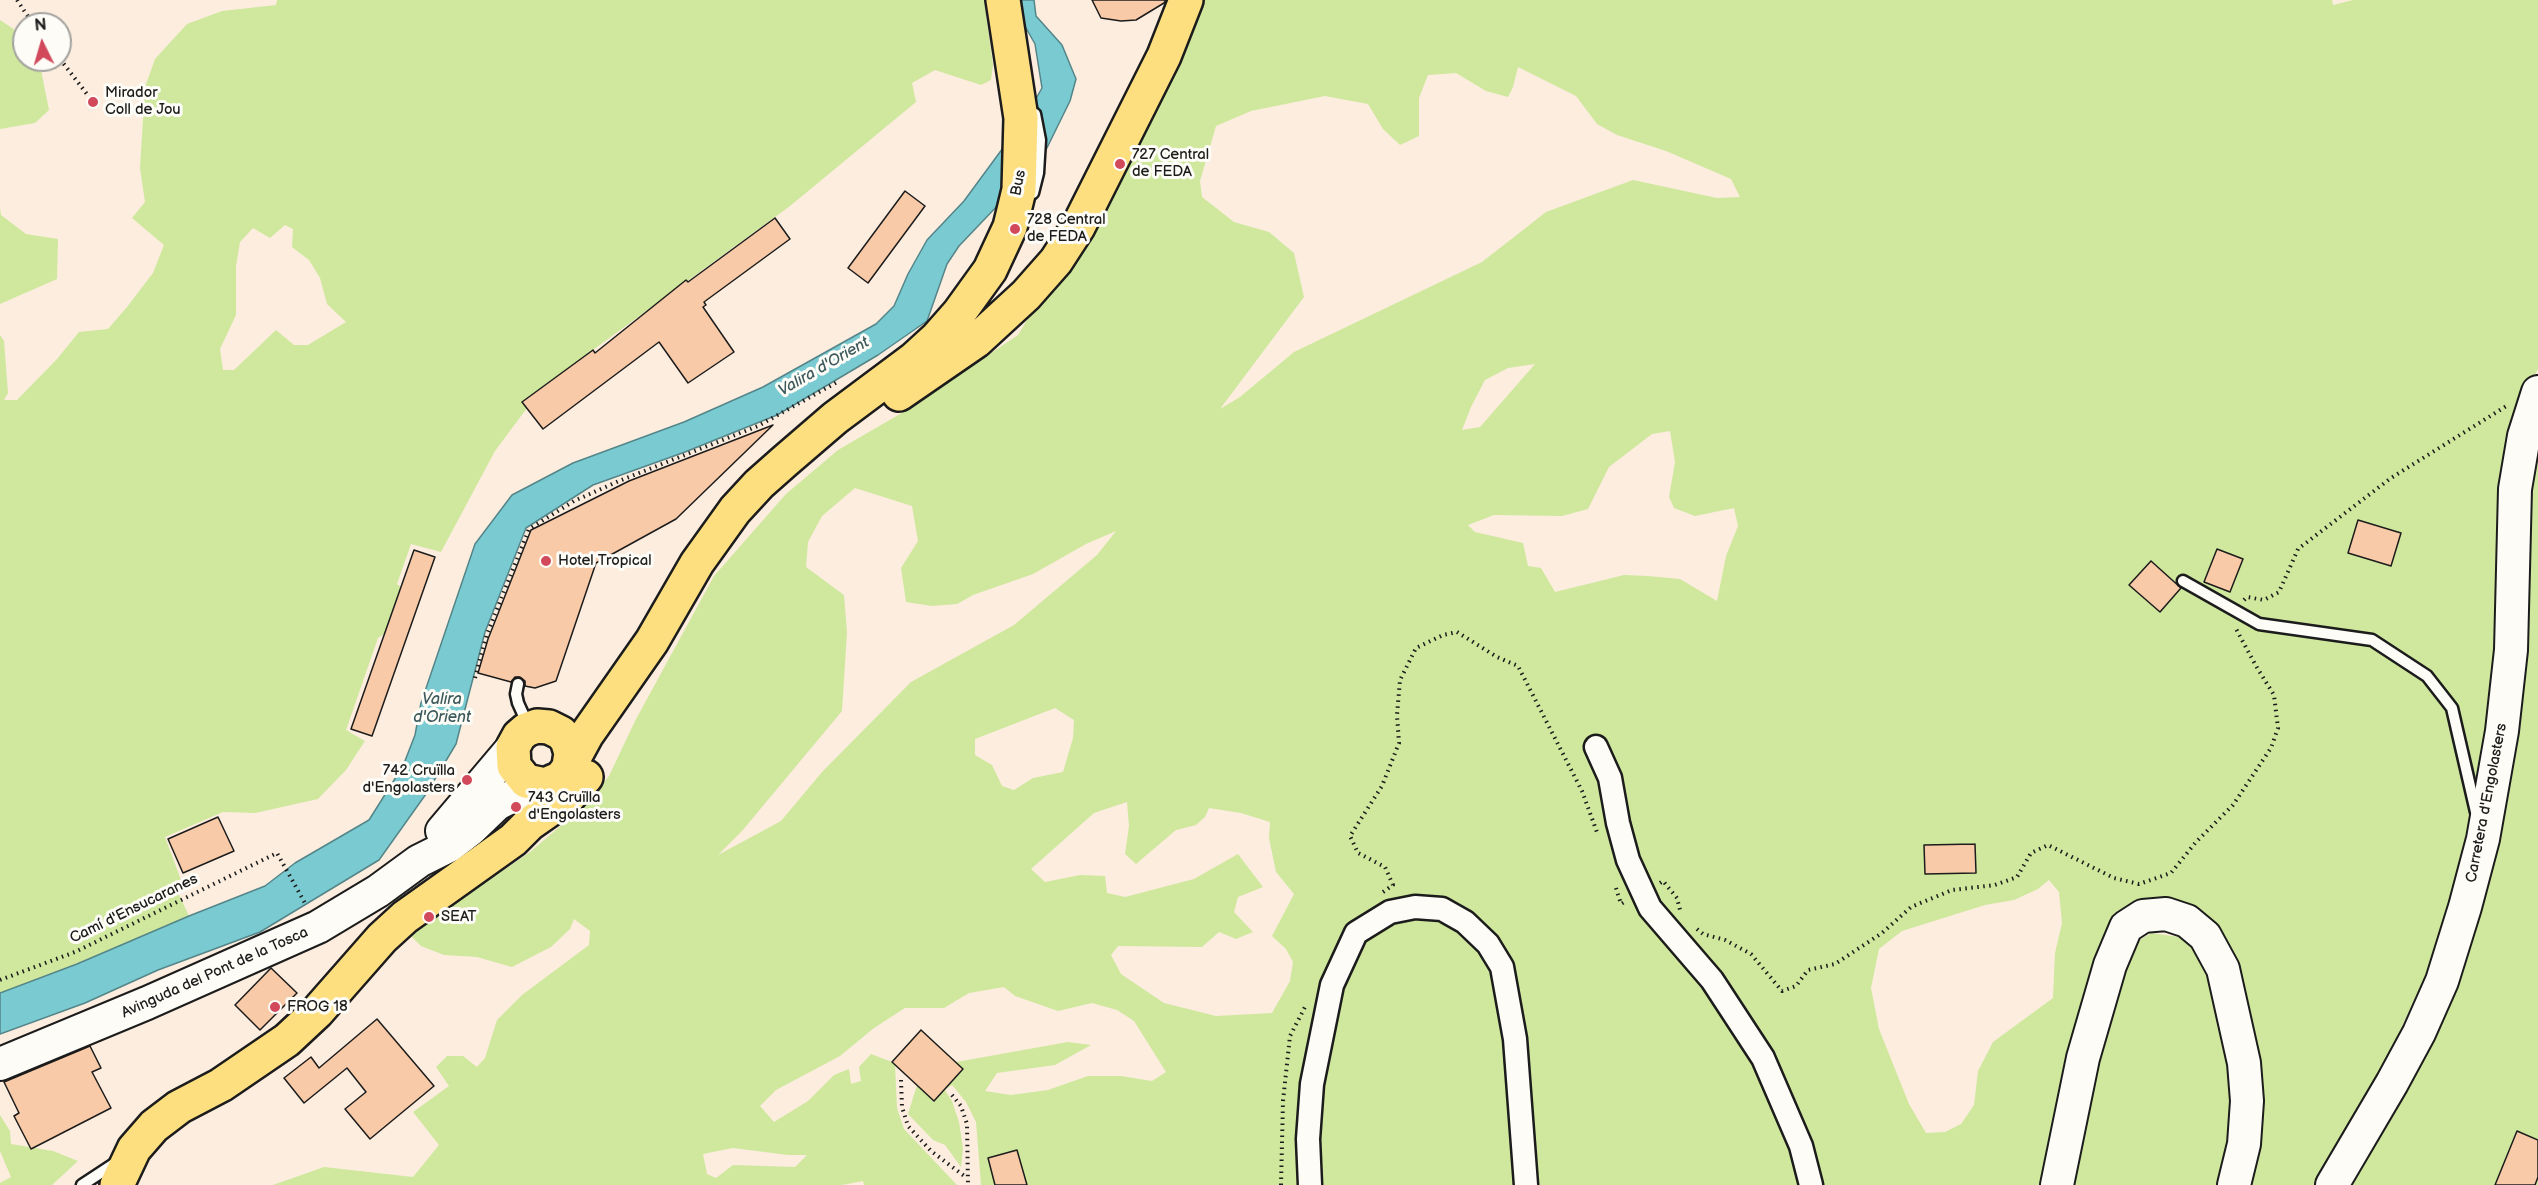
<!DOCTYPE html>
<html>
<head>
<meta charset="utf-8">
<style>
	body { margin:0 }
	#map { position:relative; width:2538px; height:1185px; overflow:hidden; background:#fceddf; font-family:"Balsamiq Sans",sans-serif }
	canvas { display:block }
	.north { position:absolute; left:12px; top:12px; width:60px; height:60px; box-sizing:border-box; background:#fdfcf7; border:2px solid #a3a29f; border-radius:50%; rotate:355deg; font-size:16px; font-weight:700; line-height:24px; text-align:center; color:#1c1c1c }
	.north::after { content:''; display:block; margin:auto; width:21px; height:27px; background:#d1495b; clip-path:polygon(50% 0,100% 100%,50% 72%,0 100%) }
</style>
</head>
<body>
<div id="map">
<canvas width="2538" height="1185"></canvas>
<div class="north">N</div>
</div>
<script>
const context = document.querySelector('canvas').getContext('2d');
context.lineJoin = 'round';
function paint(path, color) { context.fillStyle = color; context.fill(path, 'evenodd'); }
const toPath = rows => new Path2D(rows.map(r => 'M' + r).join(''));
function trace(path, color, width, dash) { context.strokeStyle = color; context.lineWidth = width; context.lineCap = dash ? 'butt' : 'round'; context.setLineDash(dash || []); context.stroke(path); }
function write(font, color, halo, rows, align = 'center') {
  context.font = font + ' "Balsamiq Sans",sans-serif'; context.lineWidth = 6; context.setLineDash([]); context.textBaseline = 'middle'; context.strokeStyle = halo; context.fillStyle = color; for (const [text, x, y, turn = 0] of rows) {
    context.save(); context.translate(x, y); context.rotate((+turn || 0) * Math.PI / 180); context.textAlign = isNaN(turn) ? turn : align; if (halo) context.strokeText(text, 0, 0); context.fillText(text, 0, 0); context.restore();
  }
}
paint(toPath([
	[277,0,984,0,993,65,991,80,981,85,935,70,912,83,916,102,790,206,523,401,527,408,495,451,441,552,411,544,397,584,401,587,390,630,378,638,346,730,365,741,346,770,318,799,255,813,223,812,165,837,181,880,176,888,189,916,78,964,0,993,0,335,4,341,8,393,4,400,17,400,57,359,79,332,108,329,127,307,153,273,164,245,132,218,145,202,140,168,145,87,155,59,187,24,222,11,276,5],
	[285,225,293,229,292,247,309,260,320,278,327,304,346,322,308,345,294,345,276,330,234,370,223,370,220,349,236,315,236,266,240,242,253,228,270,238],
	[1192,0,2332,0,2333,5,2353,0,2538,0,2538,369,2529,385,2500,642,2467,862,2439,945,2394,1044,2355,1122,2316,1185,2248,1185,2214,924,2115,920,2106,932,2073,1052,2046,1185,981,1185,976,1122,966,1102,952,1085,945,1090,952,1101,959,1122,963,1148,961,1167,945,1145,933,1140,908,1114,917,1085,895,1065,897,1108,904,1129,957,1185,859,1185,864,1185,863,1181,842,1185,273,1185,324,1167,413,1177,439,1145,413,1112,449,1086,436,1067,447,1056,463,1056,477,1067,485,1058,497,1020,522,995,589,945,590,931,574,919,570,929,551,947,512,967,477,957,444,955,421,946,410,935,530,852,584,806,609,776,635,721,714,576,786,494,838,450,905,411,1018,335,1103,195],
	[1518,67,1576,96,1597,124,1617,135,1666,151,1731,179,1740,197,1717,198,1633,180,1546,212,1482,262,1294,352,1240,397,1220,409,1304,297,1294,253,1269,232,1234,222,1202,197,1200,181,1216,126,1251,111,1325,96,1368,104,1383,129,1400,145,1419,136,1419,98,1428,75,1456,73,1486,91,1508,97,1513,87],
	[1535,364,1480,427,1462,430,1471,407,1485,380,1508,368],
	[1670,431,1675,462,1669,497,1674,508,1695,516,1734,508,1738,526,1726,556,1717,601,1680,579,1648,576,1624,575,1555,592,1541,568,1528,566,1523,543,1475,532,1468,525,1494,515,1562,516,1588,509,1609,467,1652,434],
	[855,488,912,506,918,541,901,568,906,602,932,606,957,604,973,595,1033,574,1086,544,1116,531,1097,555,1014,625,911,682,822,772,781,821,718,855,742,831,842,711,847,632,844,595,806,567,808,542,822,516],
	[1055,708,1074,720,1073,738,1063,772,1033,778,1014,790,1002,786,992,765,975,755,975,739],
	[1127,802,1129,826,1125,854,1136,864,1176,830,1196,825,1205,817,1209,808,1241,813,1270,822,1269,838,1276,872,1294,894,1272,936,1286,949,1293,962,1290,981,1272,1013,1216,1016,1164,1003,1121,974,1111,955,1118,946,1202,947,1219,932,1236,939,1253,932,1234,912,1238,897,1263,887,1238,854,1194,879,1125,897,1107,893,1105,876,1080,875,1045,882,1031,869,1094,813],
	[2049,880,2059,892,2062,923,2055,953,2053,998,1993,1042,1978,1071,1974,1105,1961,1124,1945,1132,1926,1133,1909,1104,1879,1029,1871,988,1879,949,1902,931,1985,905,2014,900,2038,889],
	[1004,987,1015,996,1058,1011,1092,1003,1117,1010,1134,1021,1166,1072,1152,1081,1121,1076,1088,1076,1048,1090,1011,1095,985,1091,997,1073,1055,1065,1091,1045,1068,1042,956,1062,921,1030,892,1062,871,1054,859,1067,861,1081,851,1084,849,1069,834,1075,808,1101,774,1122,760,1106,776,1090,840,1056,874,1028,905,1008,944,1008,969,993],
	[733,1148,788,1155,807,1155,795,1167,733,1165,716,1178,707,1174,703,1154],
	[0,20,24,36,24,60,39,60,49,110,35,123,0,129],
	[0,208,1,215,26,234,58,239,57,279,0,304],
	[2538,432,2538,1185,2342,1185,2448,997],
	[2151,933,2179,937,2193,946,2205,966,2221,1013,2231,1063,2231,1151,2223,1185,2068,1185,2076,1142,2124,959,2138,941],
	[0,1115,10,1131,11,1144,53,1151,78,1161,52,1185,0,1185,0,1183,11,1177,0,1151]
]), '#cfe89d');
const water = toPath([
	[1016,0,1034,0,1036,16,1062,45,1076,79,1070,101,1041,160,959,246,947,264,927,321,878,355,777,415,685,452,593,485,526,528,485,632,456,744,426,794,379,860,260,932,158,970,85,1003,0,1034,0,993,77,964,189,916,265,886,295,863,369,820,403,766,415,735,421,703,475,544,512,495,573,463,684,422,763,387,876,324,894,306,908,274,927,240,964,201,1025,118,1042,88,1035,44,1018,14,1016,0]
]);
paint(water, '#7acbd1');
trace(water, '#548589', 1.5);
const building = toPath([
	[1092,0,1166,0,1164,3,1136,20,1121,21,1101,18,1092,0],
	[905,191,925,206,868,283,848,268,905,191],
	[775,218,790,239,704,302,706,305,703,307,734,352,688,383,659,342,543,429,522,402,593,350,595,353,686,280,688,282,775,218],
	[773,425,676,519,596,563,556,681,535,688,525,686,525,681,520,677,515,677,511,682,478,673,488,639,531,530,629,481,773,425],
	[2358,520,2401,533,2391,566,2348,553,2358,520],
	[2217,549,2243,559,2230,592,2204,582,2217,549],
	[414,550,435,557,372,736,351,729,414,550],
	[2151,561,2181,588,2160,612,2129,585,2151,561],
	[218,817,234,851,183,873,168,839,218,817],
	[1975,844,1976,873,1925,874,1924,845,1975,844],
	[271,968,297,993,260,1030,235,1005,271,968],
	[377,1019,434,1086,370,1139,345,1109,366,1092,347,1068,304,1103,284,1078,311,1057,319,1068,377,1019],
	[921,1030,963,1069,934,1101,892,1062,921,1030],
	[90,1046,101,1068,92,1072,111,1108,31,1149,14,1116,19,1113,4,1082,90,1046],
	[2517,1131,2538,1140,2538,1177,2535,1185,2495,1185,2517,1131],
	[1017,1150,1027,1185,995,1185,988,1158,1017,1150]
]);
paint(building, '#f8caa7');
trace(building, '#1c1c1c', 1.5);
const lane = toPath([
	[1033,193,1038,173,1040,140,1035,114],
	[2183,581,2259,624,2372,640,2427,676,2452,708,2476,812],
	[518,684,516,694,518,703,528,725],
	[82,1185,117,1162]
]);
const street = toPath([
	[1596,747,1610,778,1618,823,1628,860,1650,908,1712,980,1763,1058,1801,1146,1811,1185],
	[1310,1185,1308,1139,1312,1084,1332,985,1356,933,1390,912,1415,907,1442,909,1465,922,1488,944,1502,967,1515,1039,1526,1185]
]);
const secondary = toPath([
	[442,831,513,747],
	[0,1064,147,1003,318,927,378,891,419,861,449,846,471,829,497,804,535,785],
	[2057,1185,2083,1058,2110,965,2126,927,2143,916,2166,914,2187,921,2205,936,2223,969,2244,1063,2247,1101,2244,1144,2234,1185],
	[2332,1185,2392,1083,2419,1033,2442,981,2465,907,2483,839,2502,731,2511,650,2515,489,2524,436,2538,392]
]);
const highway = toPath([
	[899,394,976,341,1026,295,1056,261,1078,227,1164,56,1186,0],
	[569,766,571,753,567,740,561,733,549,727,537,726,526,730,519,736,513,747,514,766,526,781,545,785,561,778,568,769,587,734,652,641,697,563,735,510,759,484,785,461,835,418,914,359,937,338,959,313,990,270,1010,227,1019,190,1021,118,1003,0],
	[117,1185,134,1149,154,1126,179,1107,221,1085,287,1040,317,1012,382,938,405,917,513,840,529,824,569,796,586,777]
]);
trace(lane, '#1c1c1c', 15);
trace(street, '#1c1c1c', 27);
trace(secondary, '#1c1c1c', 36);
trace(highway, '#1c1c1c', 38);
trace(toPath([
	[17,0,33,24],
	[60,59,93,102],
	[2244,600,2247,597,2264,600,2279,592,2298,549,2391,478,2508,405],
	[475,678,487,634,529,529,574,501,619,481,758,426,839,381],
	[1660,883,1663,881,1677,898,1680,910],
	[1616,888,1621,904,1626,901],
	[1383,892,1393,885,1385,867,1358,853,1350,836,1382,786,1399,743,1397,715,1400,680,1416,648,1443,635,1457,632,1497,657,1518,666,1582,791,1598,835],
	[1697,929,1703,934,1725,940,1751,954,1782,991,1796,986,1808,970,1835,964,1882,933,1911,907,1952,890,1995,885,2017,877,2031,853,2048,845,2114,878,2139,884,2171,873,2196,842,2233,805,2271,748,2278,728,2274,695,2256,666,2235,627],
	[0,980,75,952,277,853,306,905],
	[901,1080,902,1107,908,1126,931,1151,967,1178],
	[952,1095,961,1106,967,1124,968,1185],
	[1281,1185,1283,1101,1290,1036,1305,1007]
]), '#1c1c1c', 4, [1.5, 4.5]);
trace(lane, '#fdfcf7', 10);
trace(street, '#fdfcf7', 22);
trace(secondary, '#fdfcf7', 32);
trace(highway, '#fedf80', 33);
for (const [x, y, r, color] of [
	[93,102,6,"#d1495b"],
	[1120,164,6,"#d1495b"],
	[1015,229,6,"#d1495b"],
	[546,561,6,"#d1495b"],
	[467,780,6,"#d1495b"],
	[516,807,6,"#d1495b"],
	[429,917,6,"#d1495b"],
	[275,1007,6,"#d1495b"]
]) { const dot = new Path2D(); dot.arc(x, y, r, 0, 2 * Math.PI); context.fillStyle = color; context.fill(dot); trace(dot, '#fdfcf7', 2); }
write('15px', '#1c1c1c', '#fdfcf7', [
	["Mirador",105,93],
	["Coll de Jou",105,110],
	["727 Central",1132,155],
	["de FEDA",1132,172],
	["728 Central",1027,220],
	["de FEDA",1027,237],
	["Hotel Tropical",558,561],
	["742 Cruïlla",455,771,"right"],
	["d'Engolasters",455,788,"right"],
	["743 Cruïlla",528,798],
	["d'Engolasters",528,815],
	["SEAT",441,917],
	["FROG 18",287,1007]
], 'left');
write('15px', '#1c1c1c', '#fdfcf7', [
	["Bus",1019,183,-78],
	["Carretera d'Engolasters",2487,803,-79],
	["Camí d'Ensucaranes",134,909,-26],
	["Avinguda del Pont de la Tosca",215,973,-24]
]);
write('italic 16px', '#3d595b', '#fdfcf7', [
	["Valira d'Orient",824,367,-30],
	["Valira",442,700],
	["d'Orient",442,718]
]);
</script>
</body>
</html>
